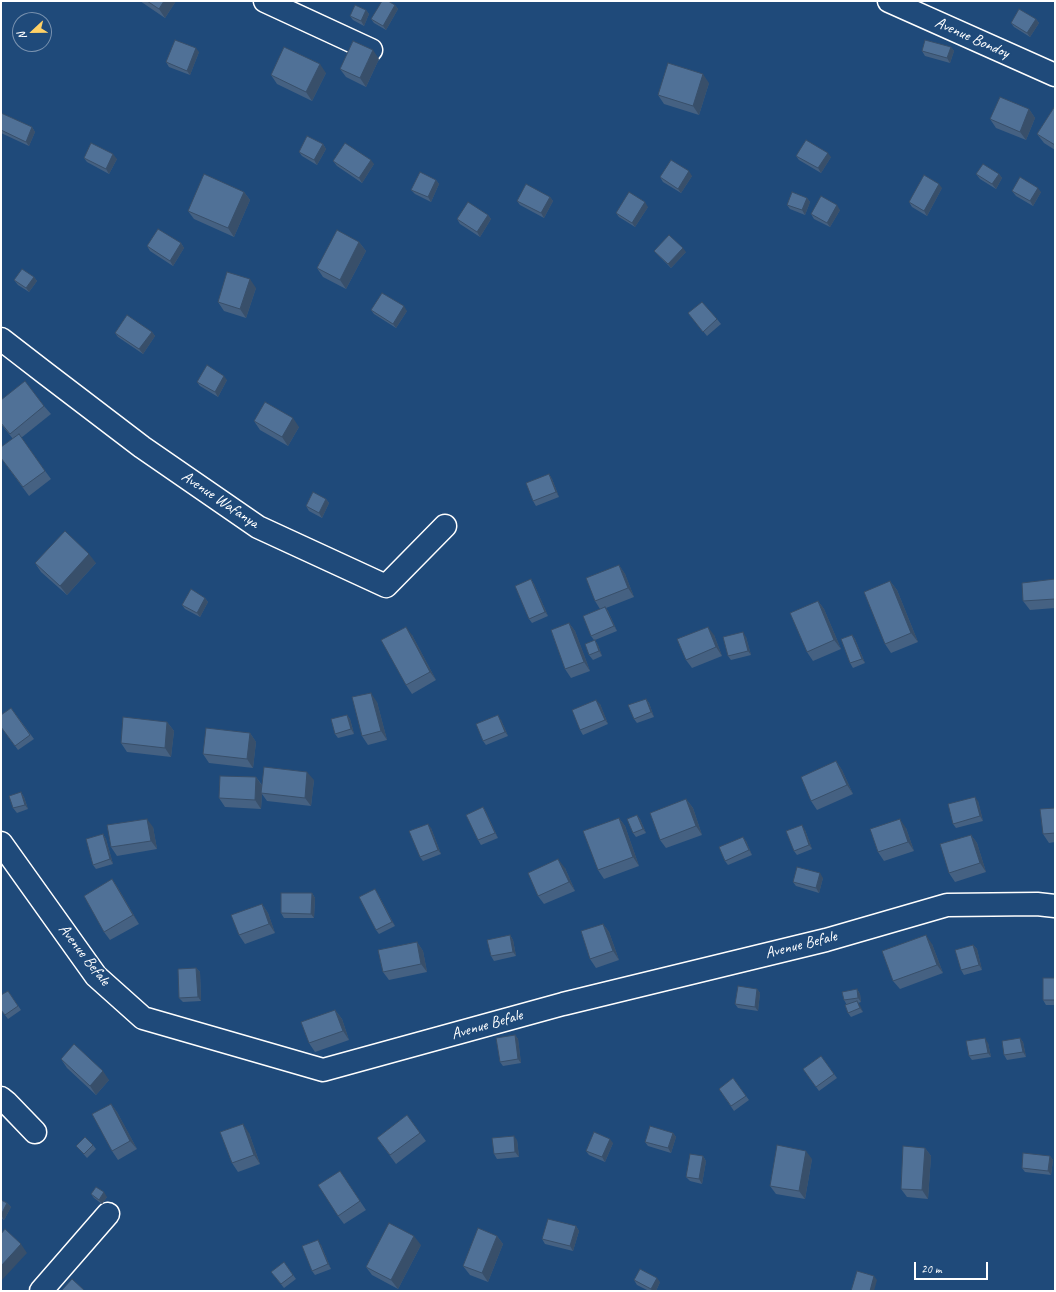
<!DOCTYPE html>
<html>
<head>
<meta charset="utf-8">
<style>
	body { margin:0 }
	#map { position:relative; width:1056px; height:1292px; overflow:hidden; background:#1f4a7a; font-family:Caveat,sans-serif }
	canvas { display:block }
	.frame { position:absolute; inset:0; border:2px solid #fff; pointer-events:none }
	.north { position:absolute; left:12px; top:12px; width:40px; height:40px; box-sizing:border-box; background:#1f4a7a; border:1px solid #7992af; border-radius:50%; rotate:248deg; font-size:11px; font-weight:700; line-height:16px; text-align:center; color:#fff }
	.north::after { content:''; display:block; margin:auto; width:14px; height:18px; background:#ffd166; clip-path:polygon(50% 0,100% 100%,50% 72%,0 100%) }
	.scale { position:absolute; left:914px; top:1262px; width:74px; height:18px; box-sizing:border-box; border:2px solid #fff; border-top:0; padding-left:5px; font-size:12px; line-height:14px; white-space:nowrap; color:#fff; -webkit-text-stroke:3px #1f4a7a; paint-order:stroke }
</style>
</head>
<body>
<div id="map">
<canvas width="1056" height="1292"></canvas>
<div class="frame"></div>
<div class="north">N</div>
<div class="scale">20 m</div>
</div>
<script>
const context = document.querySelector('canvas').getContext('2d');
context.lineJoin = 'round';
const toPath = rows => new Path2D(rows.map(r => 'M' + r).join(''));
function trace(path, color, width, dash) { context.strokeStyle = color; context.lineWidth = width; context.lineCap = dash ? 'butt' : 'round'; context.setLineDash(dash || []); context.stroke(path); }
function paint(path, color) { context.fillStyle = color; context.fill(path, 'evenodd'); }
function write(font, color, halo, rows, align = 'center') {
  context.font = font + ' Caveat,sans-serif'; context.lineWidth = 3.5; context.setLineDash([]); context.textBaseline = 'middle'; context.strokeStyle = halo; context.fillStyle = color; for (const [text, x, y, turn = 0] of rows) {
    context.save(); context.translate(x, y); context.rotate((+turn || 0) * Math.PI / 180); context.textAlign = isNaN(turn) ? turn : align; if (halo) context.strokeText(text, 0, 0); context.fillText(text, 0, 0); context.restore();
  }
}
const minor = toPath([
	[265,1,371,50],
	[889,1,1055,75],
	[1,339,45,373,142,447,258,527,386,586,445,526],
	[1,843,96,976,143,1018,323,1070,563,1004,826,940,947,905,1037,904,1055,906],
	[1,1098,6,1102,35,1132],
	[41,1291,108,1214]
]);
trace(minor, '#fff', 25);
trace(minor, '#1f4a7a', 22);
paint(toPath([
	[140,1,176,1,165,18],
	[395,5,398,9,386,30,374,23,371,19],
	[366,10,369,14,364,26,353,20,350,16],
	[1036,19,1039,23,1030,37,1014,27,1011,23],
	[951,47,954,51,950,63,925,56,922,51],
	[199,52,190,75,169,67,166,62],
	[379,59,366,87,346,77,340,69],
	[326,73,312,101,277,84,271,75],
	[709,83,699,115,664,104,658,95],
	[1055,106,1055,150,1044,143,1037,134],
	[1029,109,1035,118,1026,140,996,128,990,119],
	[1,113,32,127,35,132,29,146,1,133],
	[323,144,326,149,317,165,302,156,299,152],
	[796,156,831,157,821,173,799,160],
	[84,158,117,159,109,174,87,162],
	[333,161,374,164,362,183,337,166],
	[976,174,999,174,1002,178,996,189,980,179],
	[692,176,681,193,663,182,660,177],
	[436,180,439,184,431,202,415,194,411,190],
	[942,188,927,216,912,207,909,202],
	[1012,191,1041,192,1033,206,1016,196],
	[244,192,250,200,234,237,194,219,188,211],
	[550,197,553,201,544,218,520,205,517,201],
	[807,198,810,202,805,215,790,209,787,205],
	[648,207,635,227,619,217,616,213],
	[840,210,830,227,814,219,811,214],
	[488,215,491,219,480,237,460,224,457,219],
	[359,242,366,251,346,289,323,277,317,268],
	[181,243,184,248,173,266,150,251,147,246],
	[654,251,686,252,671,268],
	[34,277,37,281,29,292,18,285,14,280],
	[256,288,246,318,224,311,218,302],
	[371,310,407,311,396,328,374,314],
	[688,313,717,319,721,324,707,336],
	[152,332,155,336,143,354,118,337,115,333],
	[227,380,218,397,200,386,197,382],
	[1,400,44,406,51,414,21,438,51,479,29,496,1,458,13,439,1,424],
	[254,421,299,427,288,446,260,430],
	[549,474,552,479,559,497,536,506,533,501],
	[326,499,329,503,322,518,309,511,306,506],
	[35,563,96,563,67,595,41,572],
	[619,565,625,574,634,597,606,608,608,611,617,631,595,640,598,645,602,656,593,660,589,655,594,640,591,636,600,609,595,601],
	[531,579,534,584,548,616,532,623,529,619],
	[1055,579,1055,608,1030,610,1023,601],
	[890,581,897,590,918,642,891,653,885,644],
	[205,598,208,602,200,617,185,609,182,605],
	[818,601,824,609,841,649,813,661,807,652],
	[569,623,575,631,590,671,571,678,565,669],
	[412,635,436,680,412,694,406,685],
	[714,635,722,656,692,668,686,660],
	[852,635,855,639,865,663,853,668,850,663],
	[746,637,751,655,731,660,728,656],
	[646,699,649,703,654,717,637,723,634,719],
	[377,702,387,740,368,745,362,736],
	[600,704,608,724,583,735,580,730],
	[11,708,34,739,18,750,1,727],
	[347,715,350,719,354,734,338,738,335,734],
	[501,720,508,736,486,745,483,741],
	[167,722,174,731,171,757,127,752,121,743],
	[250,733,256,742,253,768,209,763,203,754],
	[836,761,842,770,853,794,817,810,811,801],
	[256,777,262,785,314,780,311,806,267,801,262,794,261,809,225,807,219,798],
	[21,792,24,797,28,809,17,813,13,808],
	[686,799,693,808,702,835,666,848,660,840],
	[978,801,983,821,956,828,953,824],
	[483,807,486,812,498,838,481,845,478,840],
	[1055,808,1055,842,1049,843,1043,834],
	[637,815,640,819,646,833,636,837,633,833],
	[619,818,625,826,639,866,604,879,598,870],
	[153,827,157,849,117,856,111,847],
	[431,828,441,854,423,861,420,857],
	[906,828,914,851,884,861,878,852],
	[805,830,812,849,797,855,794,851],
	[103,834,106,839,113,864,96,869,93,865],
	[971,835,977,843,986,872,955,882,949,873],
	[746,841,752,855,728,865,725,861],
	[565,868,575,891,544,904,538,896],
	[823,878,819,893,796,886,793,882],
	[112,879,118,888,139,924,110,940,104,932],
	[375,889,378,894,395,926,379,934,376,930],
	[312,893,315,898,314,918,284,918,281,913],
	[262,904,268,913,275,933,245,944,239,935],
	[603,924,609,932,619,960,596,968,590,959],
	[510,935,513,940,516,956,494,961,491,956],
	[417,942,423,951,427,972,389,980,383,972],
	[932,944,943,973,900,989,893,981],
	[973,945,977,949,982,970,964,975,961,970],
	[196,968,200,972,201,1001,183,1002,179,998],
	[1055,978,1055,1005,1046,1005,1043,1000],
	[757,989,760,993,758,1011,738,1008,735,1004],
	[857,989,860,994,861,1002,858,1003,863,1012,851,1017,848,1013,847,1005,844,1000],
	[8,991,21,1010,8,1019,1,1010],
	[335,1010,342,1019,349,1040,315,1052,309,1043],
	[515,1035,518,1039,521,1063,503,1066,500,1062],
	[1020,1038,1023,1042,1026,1057,1007,1060,1004,1055],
	[988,1043,991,1057,972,1060,969,1056],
	[821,1056,837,1078,819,1091,803,1069],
	[61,1059,109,1080,96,1095,67,1068],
	[733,1078,749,1100,734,1111,719,1089],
	[111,1104,117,1112,137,1149,118,1160,112,1151],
	[407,1115,426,1141,396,1164,377,1138],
	[249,1133,260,1164,238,1172,232,1163],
	[673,1133,676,1137,671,1153,648,1146,645,1142],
	[517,1140,519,1157,497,1159,494,1154],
	[613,1143,605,1162,589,1155,586,1151],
	[93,1145,96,1149,87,1158,76,1146],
	[925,1148,931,1156,928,1199,907,1197,901,1189],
	[703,1156,706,1161,702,1184,690,1181,686,1177],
	[1050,1156,1053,1160,1051,1175,1025,1172,1022,1168],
	[812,1159,805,1199,776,1194,770,1186],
	[340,1171,366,1210,344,1224,338,1216],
	[91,1194,107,1197,102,1204,94,1198],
	[1,1200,7,1203,11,1207,4,1220,1,1218],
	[576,1226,579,1231,573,1251,545,1244,542,1239],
	[497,1236,503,1244,488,1282,470,1275,463,1266],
	[321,1245,331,1269,315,1275,312,1271],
	[421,1245,398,1289,372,1275,366,1267],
	[284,1262,296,1279,284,1288,271,1272],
	[634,1280,660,1282,656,1291,649,1291,637,1285]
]), '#456182');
paint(toPath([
	[164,1,176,1,165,18,159,9],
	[395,5,398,9,386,30,383,26],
	[366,10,369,14,364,26,361,21],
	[1036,19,1039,23,1030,37,1027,33],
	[951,47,954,51,950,63,947,58],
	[196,48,199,52,190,75,187,71],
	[373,50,379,59,366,87,360,78],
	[320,64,326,73,312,101,306,92],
	[703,74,709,83,699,115,693,106],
	[1029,109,1035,118,1026,140,1020,132],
	[32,127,35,132,29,146,26,142],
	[323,144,326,149,317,165,314,160],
	[828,153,831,157,821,173,818,168],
	[113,154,117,159,109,174,106,169],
	[371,160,374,164,362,183,359,178],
	[689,171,692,176,681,193,678,189],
	[999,174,1002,178,996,189,992,184],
	[436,180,439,184,431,202,428,197],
	[939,184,942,188,927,216,924,211],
	[1038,188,1041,192,1033,206,1030,201],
	[244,192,250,200,234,237,228,228],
	[550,197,553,201,544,218,541,213],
	[807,198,810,202,805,215,802,210],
	[645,202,648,207,635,227,632,223],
	[837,205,840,210,830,227,827,223],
	[488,215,491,219,480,237,477,232],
	[359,242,366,251,346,289,340,280],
	[181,243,184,248,173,266,170,261],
	[683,248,686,252,671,268,668,264],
	[34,277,37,281,29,292,26,288],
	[250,279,256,288,246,318,240,309],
	[404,306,407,311,396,328,393,324],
	[152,332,155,336,143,354,139,349],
	[224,376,227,380,218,397,215,392],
	[293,418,299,427,288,446,282,437],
	[549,474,552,479,559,497,556,492],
	[326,499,329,503,322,518,319,513],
	[89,554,96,563,67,595,60,586],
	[619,565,625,574,634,597,628,588],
	[531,579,534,584,548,616,545,612],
	[890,581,897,590,918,642,911,633],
	[205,598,208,602,200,617,197,613],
	[818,601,824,609,841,649,834,640],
	[605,607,608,611,617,631,614,626],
	[569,623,575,631,590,671,584,662],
	[406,627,412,635,436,680,430,672],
	[708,627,714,635,722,656,716,647],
	[743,632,746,637,751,655,748,651],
	[852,635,855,639,865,663,862,659],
	[595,640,598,645,602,656,599,651],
	[371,693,377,702,387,740,381,731],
	[646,699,649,703,654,717,651,712],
	[596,700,600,704,608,724,605,720],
	[347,715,350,719,354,734,351,729],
	[498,715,501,720,508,736,505,732],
	[167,722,174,731,171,757,165,748],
	[250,733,256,742,253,768,247,759],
	[836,761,842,770,853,794,847,785],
	[307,772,314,780,311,806,305,798],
	[256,777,262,786,261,793,262,794,261,809,255,800],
	[21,792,24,797,28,809,25,805],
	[975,797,978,801,983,821,980,816],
	[686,799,693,808,702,835,696,826],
	[483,807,486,812,498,838,495,833],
	[637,815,640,819,646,833,643,829],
	[619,818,625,826,639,866,633,857],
	[147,819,153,827,157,849,151,841],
	[900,819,906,828,914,851,908,842],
	[428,824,431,828,441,854,438,850],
	[802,825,805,830,812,849,809,845],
	[103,834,106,839,113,864,110,859],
	[971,835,977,843,986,872,980,863],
	[743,837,746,841,752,855,749,850],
	[558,859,565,868,575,891,569,882],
	[820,873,823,878,819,893,816,888],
	[112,879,118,888,139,924,133,915],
	[375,889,378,894,395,926,392,922],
	[312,893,315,898,314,918,311,914],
	[262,904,268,913,275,933,269,924],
	[603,924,609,932,619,960,613,951],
	[510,935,513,940,516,956,513,952],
	[926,935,932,944,943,973,937,965],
	[417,942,423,951,427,972,421,964],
	[973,945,977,949,982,970,979,965],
	[196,968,200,972,201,1001,198,997],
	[757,989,760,993,758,1011,755,1007],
	[857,989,860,994,861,1002,858,998],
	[857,1001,860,1005,863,1012,860,1008],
	[335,1010,342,1019,349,1040,343,1031],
	[515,1035,518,1039,521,1063,518,1059],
	[985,1038,988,1043,991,1057,988,1053],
	[1020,1038,1023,1042,1026,1057,1023,1052],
	[103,1071,109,1080,96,1095,90,1086],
	[111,1104,117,1112,137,1149,130,1141],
	[243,1124,249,1133,260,1164,254,1155],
	[673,1133,676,1137,671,1153,668,1148],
	[514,1136,517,1140,519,1157,515,1152],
	[610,1139,613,1143,605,1162,602,1157],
	[925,1148,931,1156,928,1199,922,1190],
	[806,1151,812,1159,805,1199,799,1191],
	[703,1156,706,1161,702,1184,699,1179],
	[1050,1156,1053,1160,1051,1175,1048,1171],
	[104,1192,107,1197,102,1204,99,1200],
	[7,1203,11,1207,4,1220,1,1215],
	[576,1226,579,1231,573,1251,570,1246],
	[414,1236,421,1245,398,1289,391,1280],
	[497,1236,503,1244,488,1282,482,1273],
	[318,1240,321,1245,331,1269,328,1264],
	[21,1244,27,1253,1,1281,1,1266],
	[874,1276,877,1280,874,1291,870,1291],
	[657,1278,660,1282,656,1291,652,1291,651,1289]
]), '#384f6a');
const building = toPath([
	[147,1,164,1,159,9,147,1],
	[382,1,388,1,395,5,383,26,371,19,382,1],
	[355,5,366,10,361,21,350,16,355,5],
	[1019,9,1036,19,1027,33,1011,23,1019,9],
	[175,40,196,48,187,71,166,62,175,40],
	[925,40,951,47,947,58,922,51,925,40],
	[353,41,373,50,360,78,340,69,353,41],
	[284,47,320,64,306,92,271,75,284,47],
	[668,63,703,74,693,106,658,95,668,63],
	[1000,97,1029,109,1020,132,990,119,1000,97],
	[1055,106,1055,145,1037,134,1055,106],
	[1,113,32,127,26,142,1,130,1,113],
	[307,136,323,144,314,160,299,152,307,136],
	[806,140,828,153,818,168,796,156,806,140],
	[91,143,113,154,106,169,84,158,91,143],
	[345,143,371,160,359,178,333,161,345,143],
	[671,160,689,171,678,189,660,177,671,160],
	[983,164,999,174,992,184,976,174,983,164],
	[420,172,436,180,428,197,411,190,420,172],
	[204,174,244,192,228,228,188,211,204,174],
	[924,175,939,184,924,211,909,202,924,175],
	[1020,177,1038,188,1030,201,1012,191,1020,177],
	[526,184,550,197,541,213,517,201,526,184],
	[629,192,645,202,632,223,616,213,629,192],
	[792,192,807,198,802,210,787,205,792,192],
	[821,196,837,205,827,223,811,214,821,196],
	[468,202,488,215,477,232,457,219,468,202],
	[158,229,181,243,170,261,147,246,158,229],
	[337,230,359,242,340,280,317,268,337,230],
	[669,235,683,248,668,264,654,251,669,235],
	[22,269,34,277,26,288,14,280,22,269],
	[227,272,250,279,240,309,218,302,227,272],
	[382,293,404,306,393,324,371,310,382,293],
	[702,302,717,319,703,332,688,313,702,302],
	[127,315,152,332,139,349,115,333,127,315],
	[207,365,224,376,215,392,197,382,207,365],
	[25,381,44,406,10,434,1,423,1,400,25,381],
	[265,402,293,418,282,437,254,421,265,402],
	[19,434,45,471,23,487,1,458,1,447,19,434],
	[549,474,556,492,533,501,526,483,549,474],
	[313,492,326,499,319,513,306,506,313,492],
	[65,531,89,554,60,586,35,563,65,531],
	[619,565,628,588,595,601,586,578,619,565],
	[531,579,545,612,529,619,515,586,531,579],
	[1055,579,1055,599,1023,601,1022,583,1055,579],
	[890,581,911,633,885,644,864,592,890,581],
	[191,589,205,598,197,613,182,605,191,589],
	[818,601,834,640,807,652,790,613,818,601],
	[605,607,614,626,591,636,583,616,605,607],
	[569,623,584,662,565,669,551,630,569,623],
	[406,627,430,672,406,685,381,640,406,627],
	[708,627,716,647,686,660,677,639,708,627],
	[743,632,748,651,728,656,723,637,743,632],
	[852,635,862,659,850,663,841,639,852,635],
	[595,640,599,651,589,655,585,644,595,640],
	[371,693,381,731,362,736,352,697,371,693],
	[646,699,651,712,634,719,628,705,646,699],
	[596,700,605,720,580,730,572,710,596,700],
	[11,708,30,735,15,746,1,727,1,715,11,708],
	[347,715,351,729,335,734,331,719,347,715],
	[498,715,505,732,483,741,476,724,498,715],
	[123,717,167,722,165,748,121,743,123,717],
	[206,728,250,733,247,759,203,754,206,728],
	[836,761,847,785,811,801,801,777,836,761],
	[264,767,307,772,305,798,261,793,264,767],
	[220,776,256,777,255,800,219,798,220,776],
	[21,792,25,805,13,808,9,796,21,792],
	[975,797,980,816,953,824,948,804,975,797],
	[686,799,696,826,660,840,650,813,686,799],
	[483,807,495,833,478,840,466,815,483,807],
	[1055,808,1055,833,1043,834,1040,809,1055,808],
	[637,815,643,829,633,833,627,819,637,815],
	[619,818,633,857,598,870,583,831,619,818],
	[147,819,151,841,111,847,107,825,147,819],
	[900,819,908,842,878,852,870,829,900,819],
	[428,824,438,850,420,857,409,831,428,824],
	[802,825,809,845,794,851,786,831,802,825],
	[103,834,110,859,93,865,86,839,103,834],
	[971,835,980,863,949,873,940,844,971,835],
	[743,837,749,850,725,861,719,847,743,837],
	[558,859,569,882,538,896,528,873,558,859],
	[797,867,820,873,816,888,793,882,797,867],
	[112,879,133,915,104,932,84,896,112,879],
	[375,889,392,922,376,930,359,897,375,889],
	[281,893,312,893,311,914,281,913,281,893],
	[262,904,269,924,239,935,231,915,262,904],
	[603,924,613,951,590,959,581,931,603,924],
	[510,935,513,952,491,956,487,940,510,935],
	[926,935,937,965,893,981,882,951,926,935],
	[417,942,421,964,383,972,378,950,417,942],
	[973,945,979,965,961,970,955,950,973,945],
	[196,968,198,997,179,998,178,969,196,968],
	[1043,978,1055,978,1055,1000,1043,1000,1043,978],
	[738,986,757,989,755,1007,735,1004,738,986],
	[857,989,858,998,844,1000,842,992,857,989],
	[8,991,18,1006,5,1015,1,1010,1,995,8,991],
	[857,1001,860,1008,848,1013,845,1005,857,1001],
	[335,1010,343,1031,309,1043,301,1022,335,1010],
	[515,1035,518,1059,500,1062,496,1038,515,1035],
	[985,1038,988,1053,969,1056,966,1041,985,1038],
	[1020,1038,1023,1052,1004,1055,1002,1041,1020,1038],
	[74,1044,103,1071,90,1086,61,1059,74,1044],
	[821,1056,834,1074,816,1087,803,1069,821,1056],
	[733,1078,746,1096,731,1106,719,1089,733,1078],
	[111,1104,130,1141,112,1151,92,1114,111,1104],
	[407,1115,420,1133,390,1155,377,1138,407,1115],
	[243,1124,254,1155,232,1163,220,1132,243,1124],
	[650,1126,673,1133,668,1148,645,1142,650,1126],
	[594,1132,610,1139,602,1157,586,1151,594,1132],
	[514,1136,515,1152,494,1154,492,1138,514,1136],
	[85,1137,93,1145,84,1154,76,1146,85,1137],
	[777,1145,806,1151,799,1191,770,1186,777,1145],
	[903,1146,925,1148,922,1190,901,1189,903,1146],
	[1023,1153,1050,1156,1048,1171,1022,1168,1023,1153],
	[690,1154,703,1156,699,1179,686,1177,690,1154],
	[340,1171,360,1201,338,1216,318,1185,340,1171],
	[96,1187,104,1192,99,1200,91,1194,96,1187],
	[1,1200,7,1203,1,1215,1,1200],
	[548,1219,576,1226,570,1246,542,1239,548,1219],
	[389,1223,414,1236,391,1280,366,1267,389,1223],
	[478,1228,497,1236,482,1273,463,1266,478,1228],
	[5,1229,21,1244,1,1266,1,1234,5,1229],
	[318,1240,328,1264,312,1271,302,1246,318,1240],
	[284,1262,293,1275,281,1284,271,1272,284,1262],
	[640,1269,657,1278,651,1289,634,1280,640,1269],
	[857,1271,874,1276,870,1291,851,1291,857,1271],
	[72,1279,85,1291,61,1291,72,1279]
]);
paint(building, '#507197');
trace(building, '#384f6a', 1);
write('16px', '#fff', '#1f4a7a', [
	["Avenue Bondoy",972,38,24],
	["Avenue Wafanya",220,500,34],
	["Avenue Befale",801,945,-14],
	["Avenue Befale",84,955,52],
	["Avenue Befale",487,1025,-16]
]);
</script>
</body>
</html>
